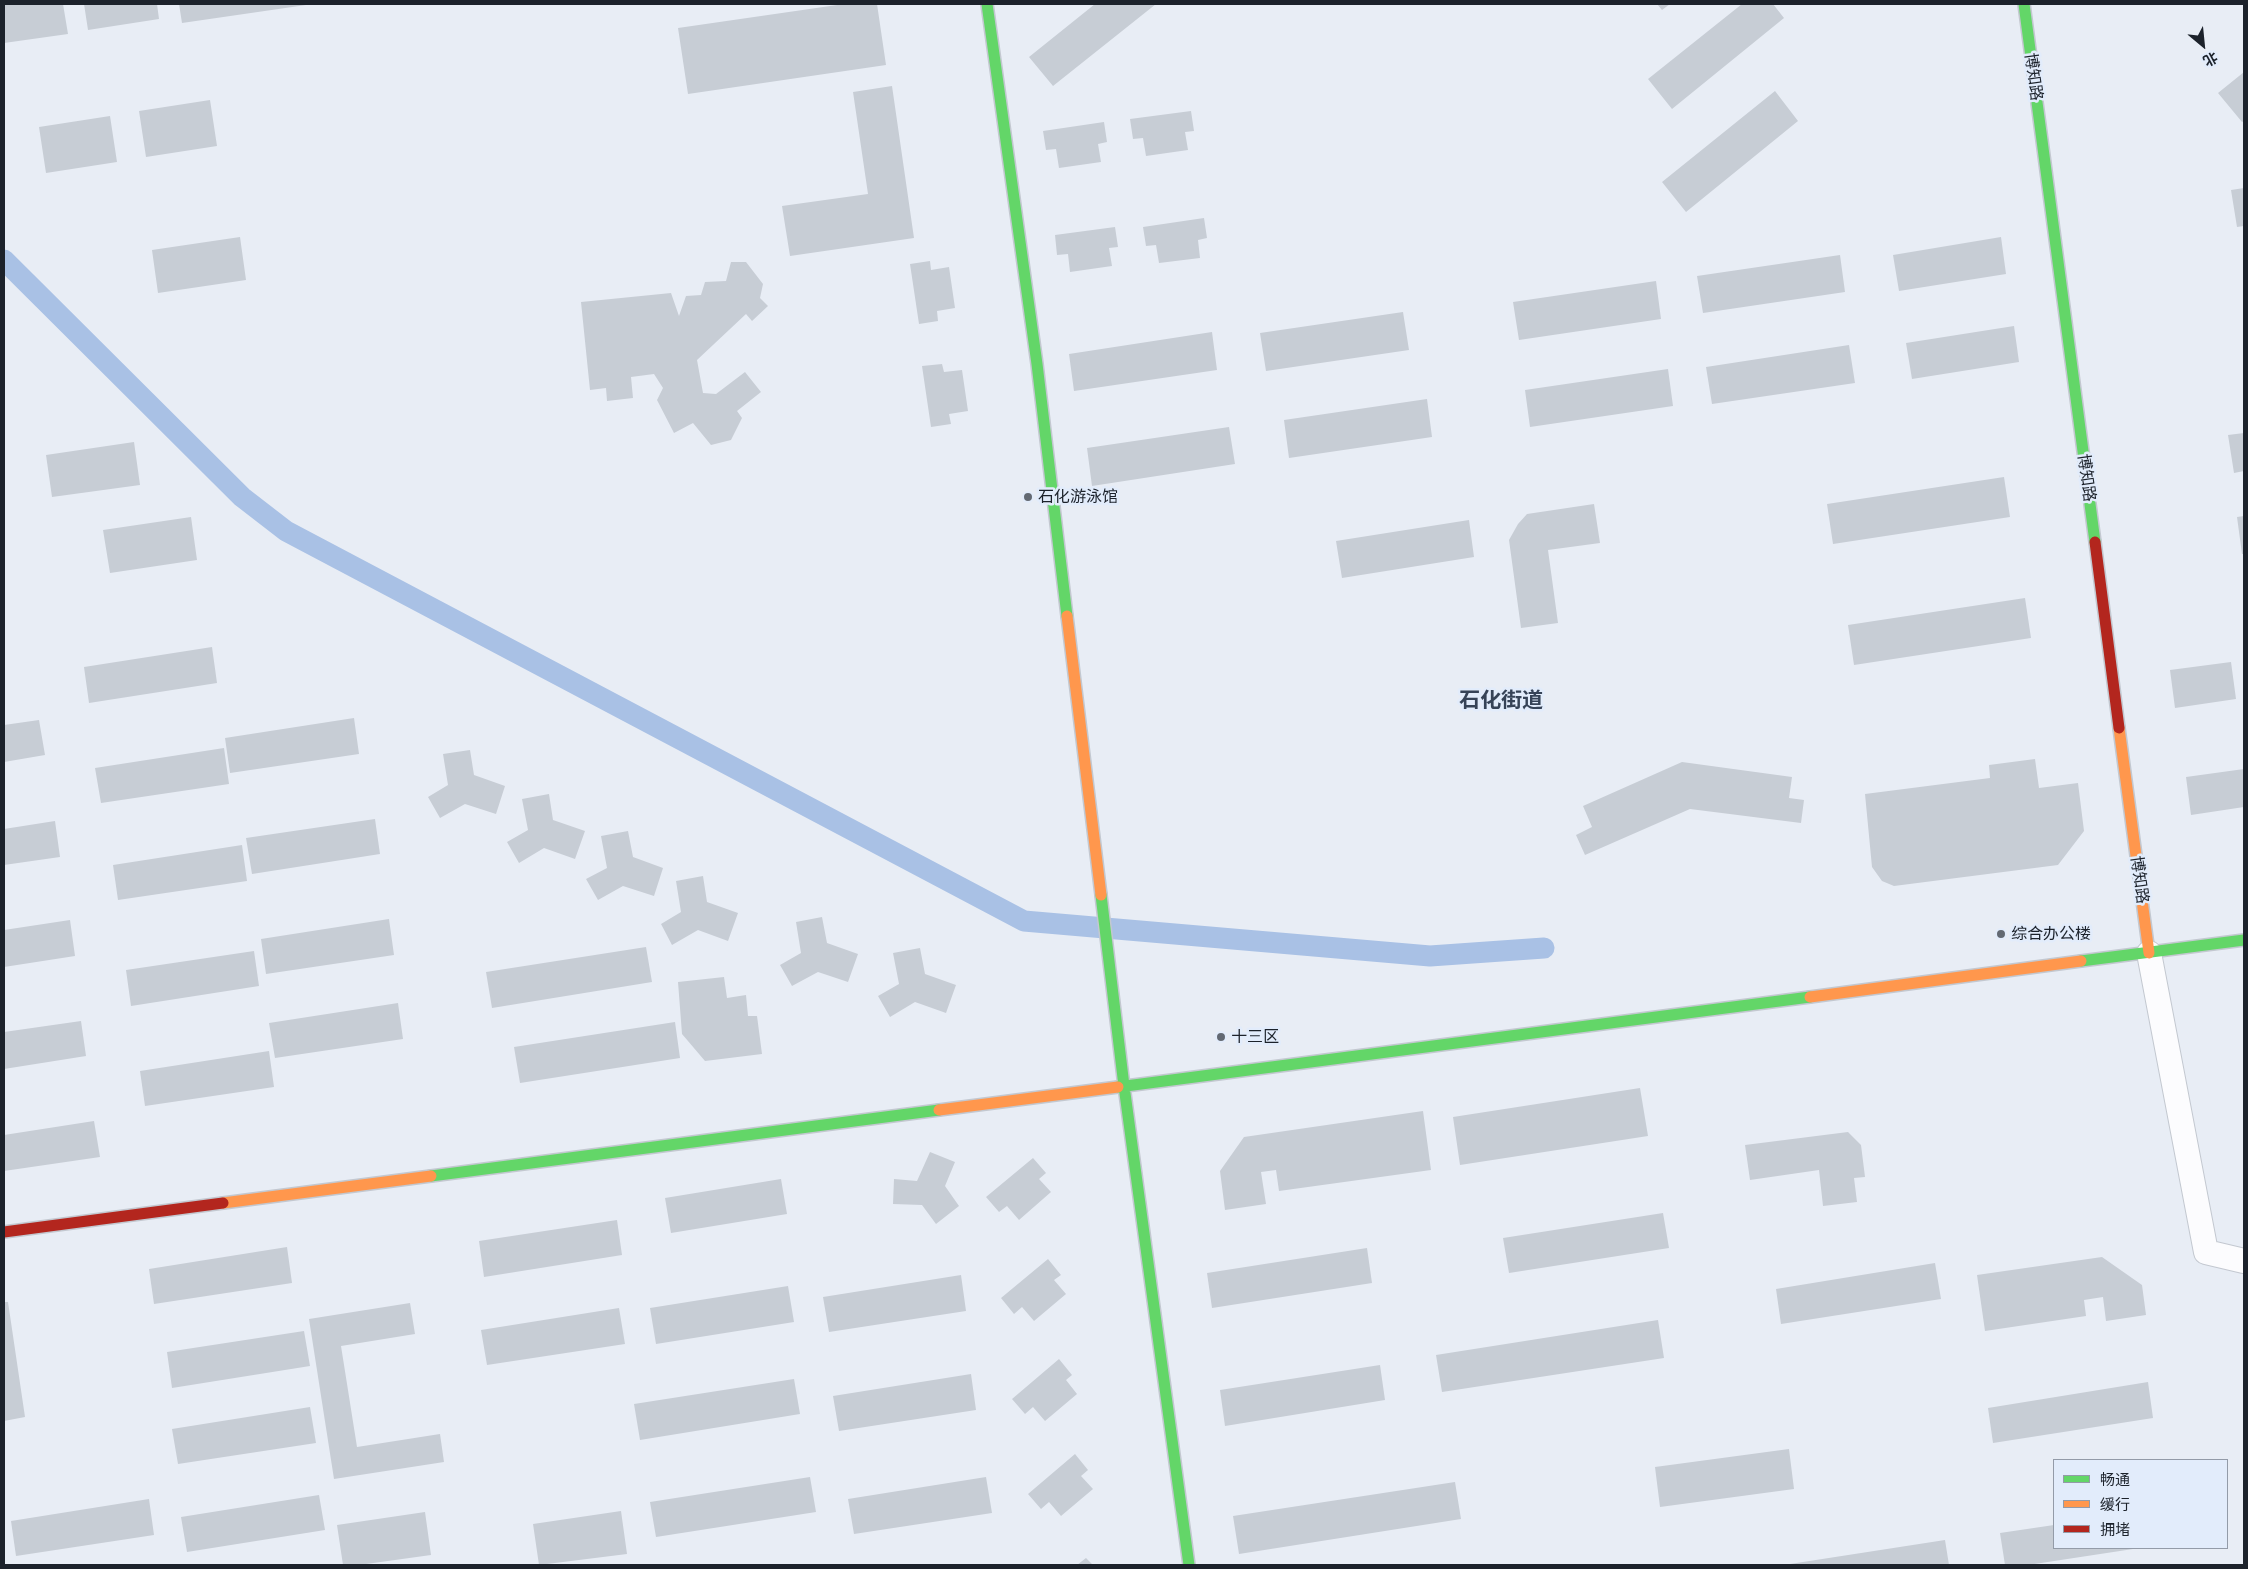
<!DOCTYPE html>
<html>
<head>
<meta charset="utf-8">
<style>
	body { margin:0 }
	#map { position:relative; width:2248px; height:1569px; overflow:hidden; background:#e8edf5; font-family:Karla,"Noto Sans SC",sans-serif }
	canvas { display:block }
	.frame { position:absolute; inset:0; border:5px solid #1c222b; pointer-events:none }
	.legend { position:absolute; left:2053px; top:1459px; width:175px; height:90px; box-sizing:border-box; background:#e2ecfb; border:1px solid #939ba8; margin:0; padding:6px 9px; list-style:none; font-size:15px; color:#1c222b }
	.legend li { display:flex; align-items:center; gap:10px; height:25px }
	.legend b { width:25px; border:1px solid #939ba8 }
	.north { position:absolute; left:2178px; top:20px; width:50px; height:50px; -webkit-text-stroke:4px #e2ecfb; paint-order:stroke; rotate:152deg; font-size:14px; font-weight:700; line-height:20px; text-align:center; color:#1c222b }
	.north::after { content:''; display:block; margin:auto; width:18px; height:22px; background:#1c222b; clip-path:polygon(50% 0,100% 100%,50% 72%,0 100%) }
</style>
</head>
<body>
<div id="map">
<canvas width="2248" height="1569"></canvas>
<div class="frame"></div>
<ul class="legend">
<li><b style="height:6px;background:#63d668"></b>畅通</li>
<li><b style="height:6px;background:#ff974d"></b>缓行</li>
<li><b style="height:6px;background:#b3261e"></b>拥堵</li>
</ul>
<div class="north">北</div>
</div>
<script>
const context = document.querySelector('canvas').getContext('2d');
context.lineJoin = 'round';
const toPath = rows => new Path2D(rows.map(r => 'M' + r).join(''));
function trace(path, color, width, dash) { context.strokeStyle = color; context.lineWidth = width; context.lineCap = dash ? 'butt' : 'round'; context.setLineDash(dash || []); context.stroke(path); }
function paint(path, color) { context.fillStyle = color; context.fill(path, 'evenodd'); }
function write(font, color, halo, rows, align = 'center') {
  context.font = font + ' Karla,"Noto Sans SC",sans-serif'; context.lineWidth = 5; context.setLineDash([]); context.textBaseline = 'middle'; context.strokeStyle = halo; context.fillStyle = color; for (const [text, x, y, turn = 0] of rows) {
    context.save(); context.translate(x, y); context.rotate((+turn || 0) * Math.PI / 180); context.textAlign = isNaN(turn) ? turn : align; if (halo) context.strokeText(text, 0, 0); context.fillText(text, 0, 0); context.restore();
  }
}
trace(toPath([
	[4,260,242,497,286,531,1024,921,1430,956,1544,948]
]), '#a9c1e5', 21);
paint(toPath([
	[4,4,63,4,68,34,4,43],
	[84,4,157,4,159,19,88,30],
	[179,4,306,4,306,5,182,23],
	[844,4,877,4,886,65,688,94,678,28],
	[1095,4,1156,4,1053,86,1029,57],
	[1657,4,1670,4,1662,10],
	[1742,4,1773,4,1784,18,1672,109,1648,79],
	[2244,72,2244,121,2242,122,2218,93],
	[892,86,914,238,790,256,782,206,868,194,853,92],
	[1775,91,1798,121,1686,212,1662,182],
	[210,100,217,146,146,157,139,111],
	[1191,111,1194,131,1185,132,1188,150,1146,156,1143,138,1133,139,1130,119],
	[110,116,117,162,46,173,39,127],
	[1104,122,1107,142,1098,144,1101,162,1059,168,1056,149,1046,150,1043,131],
	[2244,188,2244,226,2237,227,2231,190],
	[1204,218,1207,238,1198,240,1200,258,1159,263,1156,245,1146,246,1143,227],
	[1115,227,1118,247,1109,248,1112,266,1070,272,1068,254,1057,255,1055,235],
	[240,237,246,280,158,293,152,250],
	[2001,237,2006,274,1899,291,1893,255],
	[1840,255,1845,292,1703,313,1697,276],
	[930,261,931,270,949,267,955,308,937,311,938,321,919,324,910,264],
	[731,262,746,262,763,284,760,298,768,306,752,321,746,314,697,360,703,393,716,394,745,372,761,392,737,411,742,418,731,440,711,445,693,423,674,433,657,400,663,388,654,374,631,377,633,398,607,401,606,388,590,390,581,302,671,293,679,316,686,296,701,295,705,282,726,281],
	[1656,281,1661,319,1519,340,1513,302],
	[1403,312,1409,350,1266,371,1260,333],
	[2014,326,2019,362,1912,379,1906,343],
	[1212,332,1217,370,1074,391,1069,354],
	[1849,345,1855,383,1712,404,1706,367],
	[942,364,944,372,962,370,968,411,949,414,951,424,931,427,922,366],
	[1668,369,1673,406,1530,427,1525,390],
	[1427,399,1432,437,1289,458,1284,420],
	[1229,427,1235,464,1092,486,1087,448],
	[2244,433,2244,471,2234,473,2228,435],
	[134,442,140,485,52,497,46,455],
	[2004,477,2010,517,1833,544,1827,504],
	[1594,504,1600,543,1548,550,1558,623,1521,628,1509,540,1518,524,1527,514],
	[2244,516,2244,554,2242,554,2237,517],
	[191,517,197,560,110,573,103,530],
	[1469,520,1474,557,1342,578,1336,541],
	[2025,598,2031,638,1854,665,1848,625],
	[212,647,217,683,89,703,84,667],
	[2231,662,2236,699,2175,708,2170,670],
	[354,718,359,754,230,773,225,738],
	[39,720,45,755,4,762,4,725],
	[224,748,229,784,101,803,95,768],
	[470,750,474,775,505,786,496,814,465,804,440,818,428,797,448,785,443,754],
	[2035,759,2039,788,2078,783,2084,831,2058,865,1894,886,1882,881,1872,867,1865,794,1990,778,1989,765],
	[1682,762,1792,777,1789,798,1804,800,1801,823,1690,809,1585,855,1576,835,1592,827,1583,806],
	[2244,769,2244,807,2191,815,2186,777],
	[549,794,553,820,585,831,575,859,544,848,519,863,507,842,528,830,522,799],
	[375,819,380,854,252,874,246,838],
	[55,821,60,857,4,865,4,829],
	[628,831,633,857,663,868,654,896,623,886,598,900,586,879,607,868,601,836],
	[242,845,247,881,118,900,113,865],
	[703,876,707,902,738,913,728,941,698,930,672,945,661,924,681,912,676,881],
	[822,917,827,943,858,954,848,982,818,972,792,986,780,965,801,953,796,922],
	[389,919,394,955,266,974,261,939],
	[70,920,75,956,4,967,4,930],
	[646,947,652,982,492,1008,486,972],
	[920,948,925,974,956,985,946,1013,915,1002,890,1017,878,996,899,984,893,953],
	[254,951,259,986,131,1006,126,970],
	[724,977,727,998,746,995,748,1016,757,1016,762,1054,705,1061,682,1034,678,982],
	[398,1003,403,1039,275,1058,269,1023],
	[81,1021,86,1056,4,1069,4,1032],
	[675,1022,680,1058,520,1083,514,1047],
	[269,1051,274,1087,145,1106,140,1071],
	[1640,1088,1648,1136,1460,1165,1453,1117],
	[1423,1111,1431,1170,1279,1191,1276,1170,1261,1172,1266,1204,1225,1210,1220,1171,1244,1137],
	[94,1121,100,1157,4,1171,4,1135],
	[1848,1132,1861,1145,1865,1177,1854,1178,1857,1202,1823,1206,1819,1170,1750,1180,1745,1145],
	[930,1152,955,1162,945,1186,959,1206,936,1224,922,1205,893,1204,894,1179,917,1181],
	[1033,1158,1046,1173,1039,1179,1051,1192,1019,1220,1007,1206,999,1212,986,1197],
	[781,1179,787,1214,671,1233,665,1198],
	[1663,1213,1669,1248,1509,1273,1503,1238],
	[617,1220,622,1255,484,1277,479,1241],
	[287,1247,292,1283,154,1304,149,1269],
	[1367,1248,1372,1283,1212,1308,1207,1273],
	[2102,1257,2142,1285,2146,1315,2106,1321,2103,1297,2084,1300,2086,1316,1985,1331,1977,1275],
	[1048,1259,1061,1275,1054,1280,1066,1294,1034,1321,1022,1307,1014,1314,1001,1298],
	[1935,1263,1941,1299,1781,1324,1776,1289],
	[961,1275,966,1311,829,1332,823,1297],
	[788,1286,794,1322,656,1344,650,1308],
	[4,1302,8,1302,25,1417,4,1421],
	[410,1303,415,1334,341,1346,357,1447,440,1434,444,1462,334,1479,309,1319],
	[619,1308,625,1344,487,1365,481,1330],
	[1658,1320,1664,1358,1442,1392,1436,1355],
	[304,1331,310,1366,172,1388,167,1352],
	[1059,1359,1072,1375,1066,1380,1077,1394,1045,1421,1033,1407,1025,1414,1012,1399],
	[1380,1365,1385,1400,1225,1426,1220,1390],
	[971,1374,976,1410,839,1431,833,1396],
	[794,1379,800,1414,640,1440,634,1404],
	[2148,1382,2153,1418,1993,1443,1988,1408],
	[310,1407,316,1443,178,1464,172,1429],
	[1789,1449,1794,1489,1660,1507,1655,1467],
	[1075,1454,1088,1470,1081,1476,1093,1489,1061,1516,1049,1502,1041,1509,1028,1494],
	[810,1477,816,1512,656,1537,650,1502],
	[986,1477,992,1513,854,1534,848,1499],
	[1455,1482,1461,1519,1239,1554,1233,1516],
	[319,1495,325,1530,187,1552,181,1517],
	[149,1499,154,1535,16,1556,11,1521],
	[621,1511,627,1554,539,1565,533,1524],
	[425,1512,431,1555,359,1565,343,1565,337,1525],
	[2054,1525,2054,1548,2133,1549,2028,1565,2005,1565,2000,1533],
	[1945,1540,1949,1565,1790,1565,1790,1564],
	[1086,1558,1093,1565,1077,1565]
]), '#c7cdd5');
const street = toPath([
	[2149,953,2206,1252,2244,1261]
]);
const fast = toPath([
	[987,4,1037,364,1067,616],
	[2024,4,2095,542],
	[1101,895,1124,1086,1189,1565],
	[2081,961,2244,940],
	[1118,1087,1810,997],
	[431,1176,939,1110]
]);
const slow = toPath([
	[1067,616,1101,895],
	[2119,728,2149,953],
	[1810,997,2081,961],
	[939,1110,1118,1087],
	[223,1203,431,1176]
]);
const jam = toPath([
	[2095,542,2119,728],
	[4,1232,223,1203]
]);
trace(street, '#c3c8d0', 26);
trace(fast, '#c3c8d0', 14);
trace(slow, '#c3c8d0', 14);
trace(jam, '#c3c8d0', 14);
trace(street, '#fcfcfe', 24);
trace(fast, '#63d668', 11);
trace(slow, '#ff974d', 11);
trace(jam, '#b3261e', 11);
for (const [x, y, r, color] of [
	[1028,497,5,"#636972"],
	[2001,934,5,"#636972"],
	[1221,1037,5,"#636972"]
]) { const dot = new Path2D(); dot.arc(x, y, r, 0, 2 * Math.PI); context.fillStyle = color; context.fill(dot); trace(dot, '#e2ecfb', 2); }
write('16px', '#1c222b', '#e2ecfb', [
	["博知路",2033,77,82],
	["博知路",2086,478,82],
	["博知路",2139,880,82]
]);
write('16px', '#1c222b', '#e2ecfb', [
	["石化游泳馆",1038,497],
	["综合办公楼",2011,934],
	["十三区",1231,1037]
], 'left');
write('bold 21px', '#364357', '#e2ecfb', [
	["石化街道",1501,701]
]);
</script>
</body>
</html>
